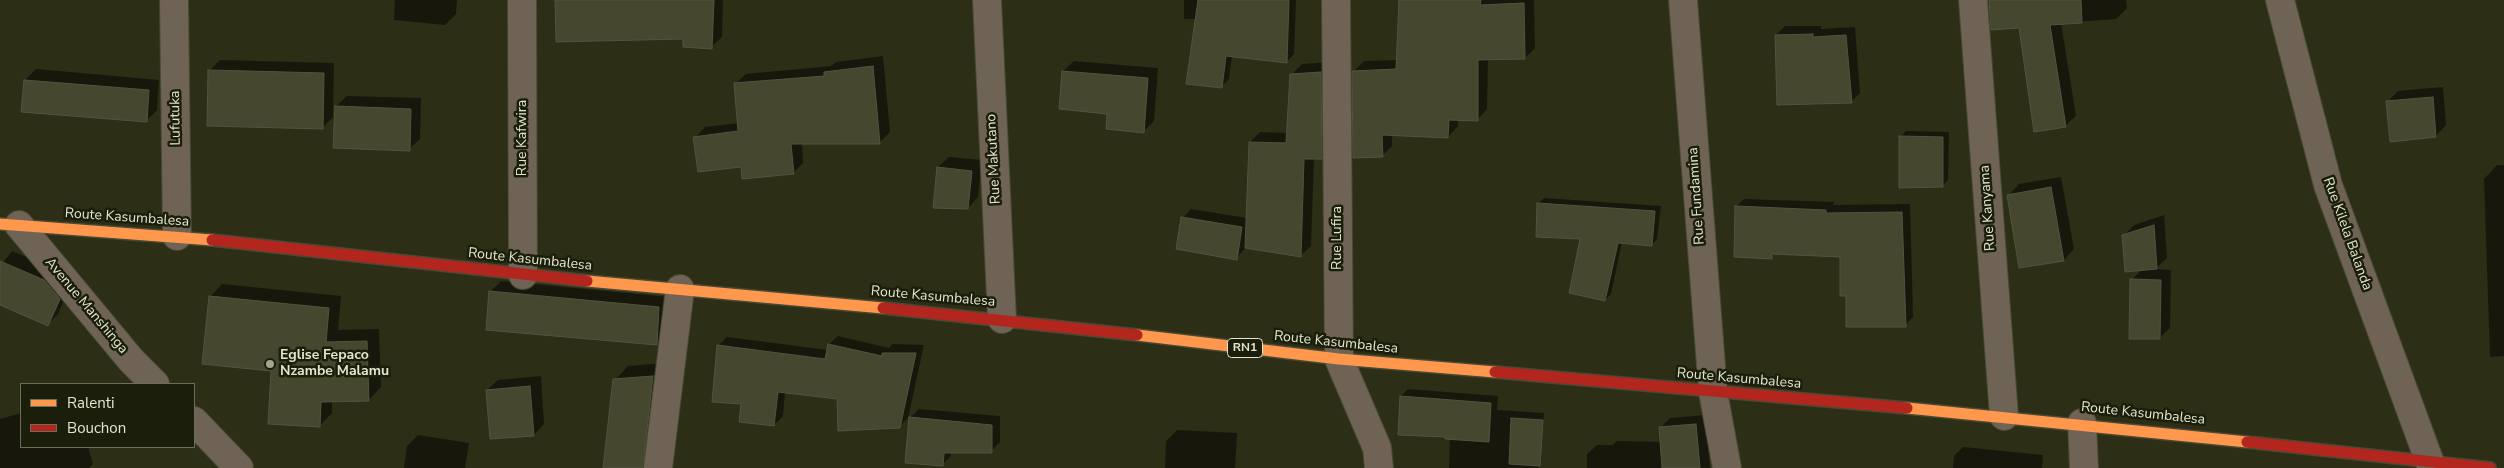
<!DOCTYPE html>
<html>
<head>
<meta charset="utf-8">
<style>
	body { margin:0 }
	#map { position:relative; width:2504px; height:468px; overflow:hidden; background:#2c2e16; font-family:"Nunito Sans",sans-serif }
	canvas { display:block }
	.legend { position:absolute; left:20px; top:383px; width:175px; height:65px; box-sizing:border-box; background:#1c1e0c; border:1px solid #6c6e5a; margin:0; padding:6px 9px; list-style:none; font-size:15px; color:#e3e6ce }
	.legend li { display:flex; align-items:center; gap:10px; height:25px }
	.legend b { width:25px; border:1px solid #6c6e5a }
</style>
</head>
<body>
<div id="map">
<canvas width="2504" height="468"></canvas>
<ul class="legend">
<li><b style="height:6px;background:#ff974d"></b>Ralenti</li>
<li><b style="height:6px;background:#b3261e"></b>Bouchon</li>
</ul>
</div>
<script>
const context = document.querySelector('canvas').getContext('2d');
context.lineJoin = 'round';
function paint(path, color) { context.fillStyle = color; context.fill(path, 'evenodd'); }
const toPath = rows => new Path2D(rows.map(r => 'M' + r).join(''));
function trace(path, color, width, dash) { context.strokeStyle = color; context.lineWidth = width; context.lineCap = dash ? 'butt' : 'round'; context.setLineDash(dash || []); context.stroke(path); }
function write(font, color, halo, rows, align = 'center') {
  context.font = font + ' "Nunito Sans",sans-serif'; context.lineWidth = 5; context.setLineDash([]); context.textBaseline = 'middle'; context.strokeStyle = halo; context.fillStyle = color; for (const [text, x, y, turn = 0] of rows) {
    context.save(); context.translate(x, y); context.rotate((+turn || 0) * Math.PI / 180); context.textAlign = isNaN(turn) ? turn : align; if (halo) context.strokeText(text, 0, 0); context.fillText(text, 0, 0); context.restore();
  }
}
paint(toPath([
	[395,0,457,0,456,14,445,25,394,20],
	[556,0,723,0,722,37,711,47],
	[1184,0,1296,0,1294,54,1287,61,1232,56,1229,79,1221,87,1196,19,1184,19],
	[1400,0,1534,0,1535,48,1525,58,1488,59,1487,109,1477,120,1458,119,1458,126,1448,137,1392,134,1392,146,1382,156,1353,72,1364,61,1398,60],
	[1990,0,2126,0,2127,8,2116,19,2061,23,2076,116,2065,126,2020,27],
	[1785,26,1821,26,1821,29,1855,27,1860,93,1851,102,1776,35],
	[883,56,890,132,880,142,802,143,803,163,793,173,742,165,695,138,705,127,739,123,735,84,746,74,831,66,836,62],
	[220,60,334,63,333,117,322,128,209,71],
	[1074,61,1158,68,1154,121,1144,131,1109,112,1063,71],
	[1331,62,1332,147,1321,158,1314,158,1311,246,1300,256,1246,247,1237,258,1183,218,1191,209,1247,218,1250,142,1260,132,1288,133,1292,74,1302,64],
	[36,69,159,80,157,110,146,121,25,80],
	[2443,87,2446,125,2436,136,2387,102,2398,91],
	[347,96,421,98,420,139,409,149,336,106],
	[1906,131,1949,132,1948,180,1942,186,1901,136],
	[949,157,982,160,978,197,968,208,938,167],
	[2497,165,2504,165,2504,356,2490,357,2484,179],
	[2061,177,2074,249,2064,260,2009,195,2019,184],
	[1544,198,1661,206,1657,239,1652,245,1622,242,1611,294,1605,300,1582,238,1538,204],
	[1744,199,1834,202,1833,205,1910,204,1913,317,1905,325,1847,295,1841,256,1776,253,1771,257,1736,207],
	[2164,215,2167,258,2155,269,2171,270,2170,328,2159,338,2132,280,2142,269,2123,236,2134,225],
	[12,251,55,269,70,287,58,314,48,324,0,304,0,266],
	[501,281,669,297,667,333,656,344,490,292],
	[222,284,341,296,338,330,379,329,381,387,369,400,332,400,332,413,319,426,210,297],
	[838,336,889,348,892,344,924,345,908,418,900,426,838,398,785,392,783,416,774,425,742,403,718,346,727,337,828,350,829,344],
	[665,363,654,468,604,468,615,380,628,366],
	[541,376,544,424,534,435,487,390,498,380],
	[1408,389,1498,396,1497,410,1544,413,1538,468,1449,468,1450,438,1401,396],
	[919,409,1000,416,1000,442,991,451,951,452,951,456,942,465,910,418],
	[21,413,21,447,88,447,93,464,89,468,0,468,0,419],
	[1705,415,1710,468,1587,468,1587,454,1597,445,1613,445,1617,441,1661,442,1660,428,1670,418],
	[1177,430,1237,433,1235,468,1165,468,1166,441],
	[418,435,469,443,465,468,404,468,407,446],
	[1963,447,2043,455,2042,468,1953,468,1954,456]
]), '#0007');
const building = toPath([
	[555,0,714,0,712,49,683,47,683,39,556,42,555,0],
	[1198,0,1289,0,1287,63,1226,56,1222,88,1186,84,1198,0],
	[1399,0,1481,0,1480,5,1524,3,1525,59,1478,60,1478,121,1449,120,1448,138,1382,135,1383,157,1353,158,1352,71,1396,69,1399,0],
	[1989,0,2081,0,2082,23,2050,25,2066,127,2034,132,2019,28,1991,30,1989,0],
	[1813,34,1813,37,1846,35,1852,103,1777,105,1775,35,1813,34],
	[873,66,880,144,791,144,794,174,742,179,741,167,698,172,693,137,738,131,734,83,824,76,824,72,873,66],
	[208,70,324,73,323,129,207,126,208,70],
	[1062,71,1148,78,1144,133,1106,129,1107,114,1059,109,1062,71],
	[1321,72,1322,159,1304,159,1301,257,1245,248,1249,142,1286,143,1290,74,1321,72],
	[24,80,149,90,147,122,21,112,24,80],
	[2433,97,2436,137,2390,142,2386,101,2433,97],
	[335,106,411,109,410,151,333,148,335,106],
	[1899,136,1943,137,1943,187,1899,188,1899,136],
	[937,167,972,171,968,209,933,208,937,167],
	[2051,187,2064,261,2019,268,2007,195,2051,187],
	[1537,203,1655,211,1652,246,1618,243,1605,301,1569,293,1580,239,1536,237,1537,203],
	[1735,206,1826,210,1826,213,1902,212,1906,327,1846,327,1846,296,1840,296,1840,257,1772,254,1772,259,1734,257,1735,206],
	[1181,217,1242,227,1237,260,1176,249,1181,217],
	[2154,225,2157,269,2125,272,2122,235,2154,225],
	[0,261,44,280,60,299,48,326,0,305,0,261],
	[2130,279,2161,280,2160,339,2129,339,2130,279],
	[489,291,659,307,657,345,486,330,489,291],
	[209,296,329,308,326,342,367,341,369,401,321,402,320,427,268,424,271,371,202,364,209,296],
	[828,344,882,356,882,353,916,353,900,428,838,431,837,399,778,392,774,426,739,422,741,404,712,402,717,345,825,359,828,344],
	[653,376,643,468,603,468,613,379,653,376],
	[530,386,534,436,490,439,486,390,530,386],
	[1400,396,1491,403,1489,442,1445,439,1445,437,1398,435,1400,396],
	[909,417,992,425,992,453,944,453,943,466,905,463,909,417],
	[1511,418,1543,420,1540,466,1509,464,1511,418],
	[1696,424,1700,468,1662,468,1659,427,1696,424]
]);
paint(building, '#46472f');
trace(building, '#525441', 1);
const street = toPath([
	[174,0,177,236],
	[522,0,523,275],
	[987,0,1002,319],
	[1336,0,1339,359,1377,448,1379,468],
	[1683,0,1713,392,1727,468],
	[1973,0,2004,416],
	[2280,0,2328,185,2432,468],
	[19,225,131,360,155,384],
	[194,421,239,468],
	[2082,423,2084,468],
	[658,468,680,289]
]);
const slow = toPath([
	[0,224,212,240],
	[587,281,883,308],
	[1137,335,1339,359,1495,372],
	[1907,408,2247,442]
]);
const jam = toPath([
	[212,240,587,281],
	[883,308,1137,335],
	[1495,372,1907,408],
	[2247,442,2490,468]
]);
trace(street, '#484935', 30);
trace(slow, '#484935', 14);
trace(jam, '#484935', 14);
trace(street, '#6e6354', 28);
trace(slow, '#ff974d', 11);
trace(jam, '#b3261e', 11);
for (const [x, y, r, color] of [
	[270,364,5,"#a3a68e"]
]) { const dot = new Path2D(); dot.arc(x, y, r, 0, 2 * Math.PI); context.fillStyle = color; context.fill(dot); trace(dot, '#1c1e0c', 2); }
for (const [x, y, w] of [
	[1245,348,35]
]) { const box = new Path2D(); box.roundRect(x - w / 2, y - 9.5, w, 19, 4); context.fillStyle = '#1c1e0c'; context.fill(box); trace(box, '#e3e6ce', 1); }
write('bold 12px', '#e3e6ce', null, [
	["RN1",1245,348]
]);
write('14px', '#e3e6ce', '#1c1e0c', [
	["Lufutuka",176,118,-91],
	["Rue Kafwira",523,138,-90],
	["Rue Makutano",994,159,-93],
	["Rue Fundamina",1697,196,-94],
	["Rue Kanyama",1988,208,-94],
	["Route Kasumbalesa",127,218,4],
	["Rue Kilela Balanda",2347,234,70],
	["Rue Lufira",1338,238,-90],
	["Route Kasumbalesa",530,260,6],
	["Route Kasumbalesa",933,297,5],
	["Avenue Manshinga",86,306,50],
	["Route Kasumbalesa",1336,343,6],
	["Route Kasumbalesa",1739,379,5],
	["Route Kasumbalesa",2143,414,6]
]);
write('bold 14px', '#e3e6ce', '#1c1e0c', [
	["Eglise Fepaco",280,356],
	["Nzambe Malamu",280,372]
], 'left');
</script>
</body>
</html>
